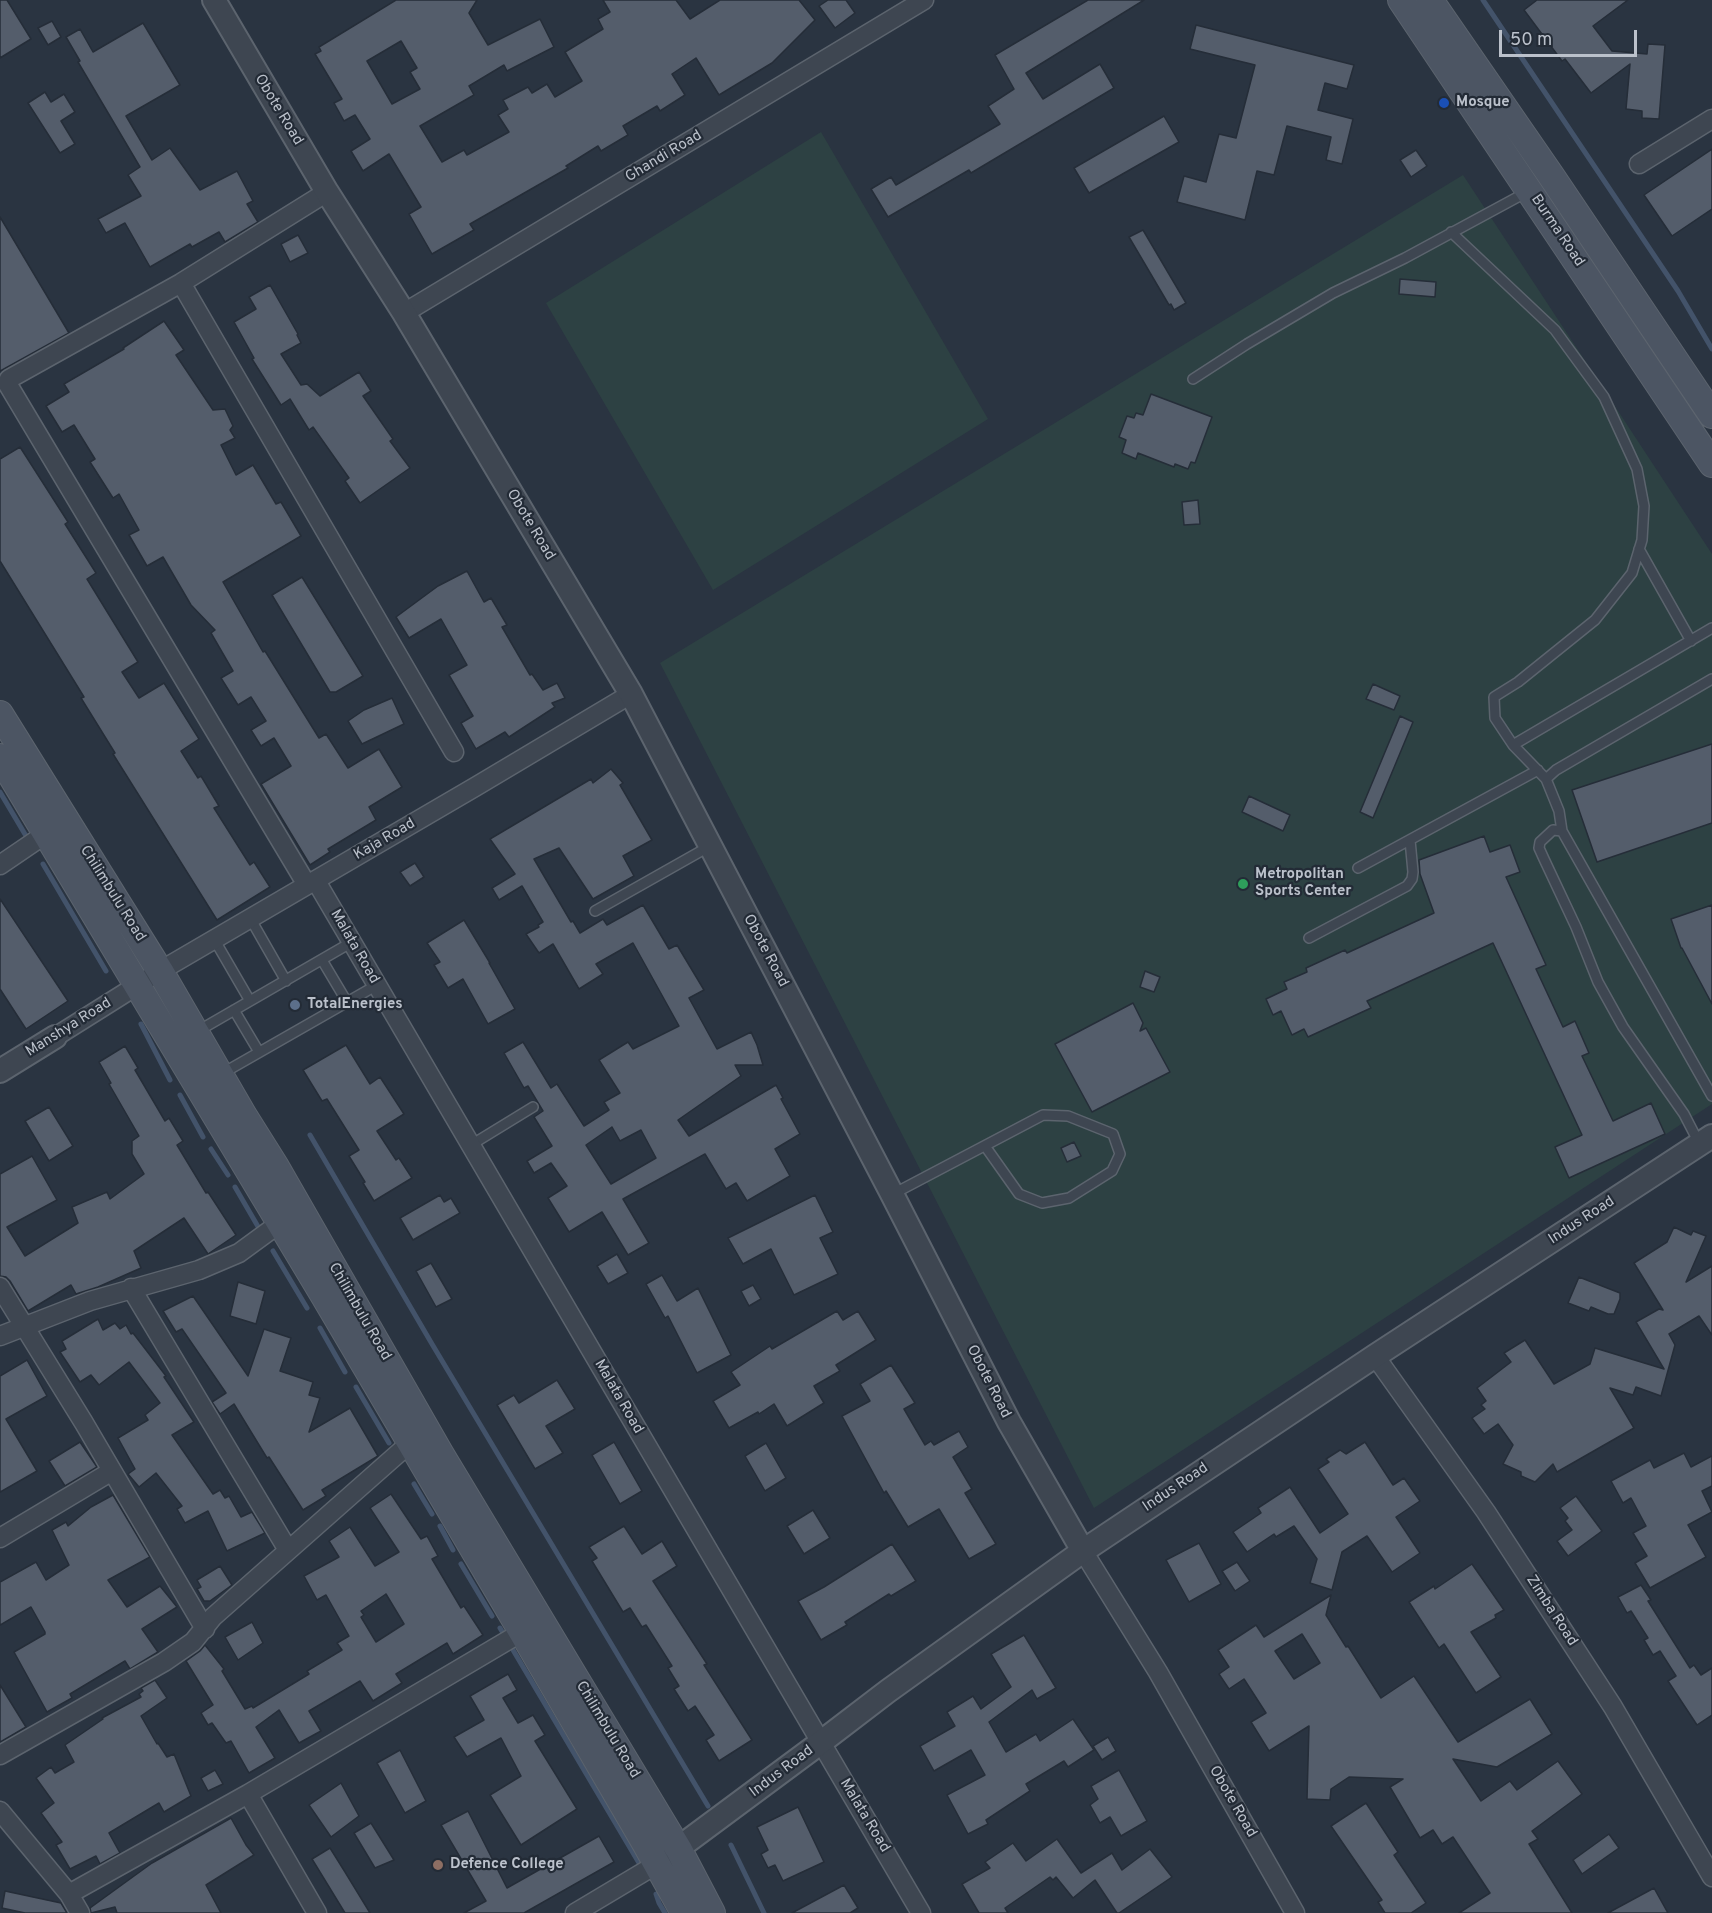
<!DOCTYPE html>
<html>
<head>
<meta charset="utf-8">
<style>
	body { margin:0 }
	#map { position:relative; width:1712px; height:1913px; overflow:hidden; background:#2a3441; font-family:Overpass,sans-serif }
	canvas { display:block }
	.scale { position:absolute; left:1499px; top:30px; width:138px; height:27px; box-sizing:border-box; border:3px solid #bbc1cb; border-top:0; padding-left:8px; font-size:18px; line-height:21px; white-space:nowrap; color:#bbc1cb; -webkit-text-stroke:4px #232b36; paint-order:stroke }
</style>
</head>
<body>
<div id="map">
<canvas width="1712" height="1913"></canvas>
<div class="scale">50 m</div>
</div>
<script>
const context = document.querySelector('canvas').getContext('2d');
context.lineJoin = 'round';
function paint(path, color) { context.fillStyle = color; context.fill(path, 'evenodd'); }
const toPath = rows => new Path2D(rows.map(r => 'M' + r).join(''));
function trace(path, color, width, dash) { context.strokeStyle = color; context.lineWidth = width; context.lineCap = dash ? 'butt' : 'round'; context.setLineDash(dash || []); context.stroke(path); }
function write(font, color, halo, rows, align = 'center') {
  context.font = font + ' Overpass,sans-serif'; context.lineWidth = 4.5; context.setLineDash([]); context.textBaseline = 'middle'; context.strokeStyle = halo; context.fillStyle = color; for (const [text, x, y, turn = 0] of rows) {
    context.save(); context.translate(x, y); context.rotate((+turn || 0) * Math.PI / 180); context.textAlign = isNaN(turn) ? turn : align; if (halo) context.strokeText(text, 0, 0); context.fillText(text, 0, 0); context.restore();
  }
}
paint(toPath([
	[821,132,988,419,713,590,546,303],
	[1463,175,1712,554,1712,1104,1094,1508,660,663]
]), '#2d4143');
trace(toPath([
	[1483,0,1678,291,1712,349],
	[0,792,29,841],
	[43,864,106,971],
	[141,1024,170,1080],
	[180,1095,203,1137],
	[310,1135,432,1344,708,1806],
	[211,1149,228,1175],
	[235,1187,260,1230],
	[273,1251,307,1308],
	[320,1328,345,1372],
	[356,1387,389,1443],
	[414,1484,432,1514],
	[440,1526,453,1550],
	[461,1564,492,1616],
	[500,1628,639,1863],
	[731,1845,764,1913],
	[656,1894,659,1903,665,1913]
]), '#43536a', 5);
const building = toPath([
	[0,0,7,0,31,39,0,58,0,0],
	[396,0,477,0,469,13,488,45,540,19,554,47,507,71,504,65,469,86,474,95,420,126,442,162,464,150,467,155,509,132,498,115,508,109,503,100,528,87,532,93,547,84,555,97,582,81,565,52,603,29,598,19,610,12,603,0,676,0,690,19,720,0,799,0,815,20,772,63,719,95,696,58,672,74,685,95,660,111,657,106,623,126,628,135,601,151,598,146,566,166,568,168,470,224,474,230,432,254,409,214,421,207,389,154,363,171,351,151,370,139,355,115,344,121,334,103,342,99,315,54,321,51,319,47,396,0],
	[401,41,417,68,410,72,420,89,392,104,367,61,401,41],
	[828,0,846,0,855,13,835,28,819,6,828,0],
	[1088,0,1144,0,1026,73,1043,99,1100,64,1114,88,971,173,969,170,888,217,871,189,891,177,896,185,1000,124,988,106,1014,89,995,55,1088,0],
	[1537,0,1628,0,1593,26,1612,51,1647,54,1648,44,1665,45,1659,119,1642,118,1642,111,1626,109,1630,64,1591,93,1565,59,1562,61,1524,10,1537,0],
	[52,21,61,37,48,45,38,28,52,21],
	[143,23,180,85,126,116,152,160,170,148,200,190,237,171,253,201,247,204,258,222,225,242,219,232,192,247,190,244,150,267,125,223,106,233,98,219,141,196,128,175,140,167,78,62,80,61,66,37,80,29,93,52,143,23],
	[1196,25,1354,65,1347,89,1325,83,1318,110,1353,119,1342,164,1326,160,1331,137,1287,126,1274,175,1257,171,1245,220,1177,202,1184,176,1206,182,1219,134,1236,138,1255,65,1190,49,1196,25],
	[45,92,51,102,64,94,75,112,61,121,75,144,60,153,28,103,45,92],
	[1164,116,1179,142,1089,193,1074,168,1164,116],
	[1712,149,1712,209,1672,236,1644,195,1712,149],
	[1416,150,1427,166,1411,177,1400,160,1416,150],
	[0,217,69,333,0,371,0,217],
	[1143,230,1186,303,1174,310,1171,304,1169,305,1129,237,1143,230],
	[298,235,308,253,290,262,281,244,298,235],
	[1400,279,1436,282,1435,297,1399,294,1400,279],
	[270,285,298,334,297,335,301,343,281,354,301,385,307,384,320,396,359,372,371,391,363,396,393,439,390,441,410,468,360,503,345,481,349,478,313,427,309,430,290,399,281,405,252,359,254,358,234,322,256,309,249,297,270,285],
	[164,321,184,350,176,355,213,410,225,409,233,426,230,430,235,438,221,445,236,475,253,465,276,504,281,502,301,536,223,582,263,652,265,651,319,738,326,734,348,768,379,749,402,787,369,807,376,820,328,849,330,852,310,865,261,784,291,766,274,738,261,746,251,730,266,721,251,697,238,705,221,678,233,671,211,633,215,630,191,605,163,557,147,566,129,535,139,530,119,494,113,498,90,462,95,459,74,425,62,432,46,406,69,392,64,384,124,349,123,348,164,321],
	[1151,394,1212,417,1195,463,1191,462,1188,469,1175,464,1174,467,1138,453,1136,459,1122,453,1126,440,1119,437,1127,416,1134,418,1136,413,1143,415,1151,394],
	[20,447,68,522,65,524,96,573,87,579,138,662,122,672,139,698,164,683,199,739,181,751,198,778,201,776,219,806,214,808,250,865,254,862,270,887,217,920,113,754,115,753,81,698,84,697,0,561,0,459,20,447],
	[1198,500,1200,524,1184,525,1182,502,1198,500],
	[467,571,484,602,491,598,507,625,502,627,530,675,532,674,543,690,557,683,565,698,552,703,555,707,509,737,505,732,476,749,461,723,473,716,449,675,467,665,441,619,409,638,396,617,438,586,467,571],
	[302,577,363,676,336,692,330,692,272,595,302,577],
	[1373,684,1400,696,1394,710,1366,699,1373,684],
	[392,698,404,724,362,744,348,721,364,710,392,698],
	[1400,716,1413,722,1373,818,1360,812,1400,716],
	[1712,744,1712,823,1597,862,1572,790,1712,744],
	[611,769,623,783,620,785,652,840,623,856,634,876,593,899,559,848,534,859,571,922,573,921,580,933,603,919,607,925,643,905,669,949,677,945,704,990,689,998,717,1049,751,1032,757,1045,763,1065,735,1065,741,1076,678,1120,689,1136,776,1085,783,1098,781,1099,800,1134,775,1149,790,1176,747,1201,736,1183,726,1189,705,1154,623,1199,649,1243,628,1255,602,1212,569,1232,548,1198,567,1186,551,1163,534,1173,527,1161,552,1146,534,1117,543,1111,528,1086,524,1088,504,1053,523,1042,551,1088,557,1084,584,1126,609,1110,604,1102,620,1093,599,1060,628,1042,633,1049,679,1026,633,943,596,964,603,974,579,989,553,944,539,953,526,934,539,927,538,925,543,922,522,886,499,900,492,888,515,874,490,839,591,779,593,783,611,769],
	[612,1127,620,1141,641,1130,656,1158,611,1184,586,1145,612,1127],
	[1249,796,1290,815,1283,831,1242,812,1249,796],
	[1484,836,1490,852,1510,845,1520,872,1506,877,1546,965,1536,969,1563,1027,1575,1021,1589,1053,1582,1056,1613,1121,1651,1103,1665,1134,1569,1178,1555,1147,1582,1135,1493,943,1367,1001,1371,1008,1308,1037,1304,1029,1292,1035,1281,1011,1273,1015,1266,999,1287,989,1284,982,1307,972,1306,968,1345,950,1347,953,1434,913,1420,874,1419,860,1484,836],
	[415,863,424,877,410,886,400,872,415,863],
	[0,899,68,1001,26,1029,0,989,0,899],
	[1712,905,1712,1004,1682,948,1681,948,1671,919,1712,905],
	[464,920,490,963,489,963,515,1009,488,1024,463,979,448,988,434,965,440,962,427,943,464,920],
	[1145,971,1160,977,1154,992,1140,987,1145,971],
	[1133,1003,1143,1023,1140,1031,1146,1028,1170,1072,1092,1112,1055,1044,1133,1003],
	[346,1045,370,1084,380,1077,404,1114,377,1131,396,1160,399,1158,412,1178,374,1201,363,1183,365,1182,349,1156,359,1150,327,1099,322,1101,303,1070,346,1045],
	[125,1046,138,1068,135,1070,165,1121,169,1118,183,1141,177,1145,206,1193,208,1192,236,1235,208,1254,184,1218,134,1251,141,1268,98,1287,76,1294,71,1285,28,1311,10,1281,6,1277,0,1276,0,1174,32,1156,57,1200,7,1227,25,1256,78,1223,72,1207,107,1192,110,1199,144,1174,132,1154,132,1141,139,1136,109,1084,111,1083,99,1062,125,1046],
	[49,1107,73,1146,49,1161,25,1121,49,1107],
	[1074,1142,1081,1156,1067,1162,1061,1148,1074,1142],
	[440,1195,444,1202,451,1198,460,1213,413,1240,400,1218,440,1195],
	[815,1195,833,1232,820,1238,838,1274,794,1295,771,1249,743,1264,728,1238,815,1195],
	[1674,1227,1691,1235,1693,1231,1706,1236,1686,1282,1712,1266,1712,1335,1699,1316,1669,1334,1675,1345,1661,1396,1636,1387,1633,1395,1610,1388,1634,1428,1557,1472,1553,1464,1535,1482,1521,1476,1521,1472,1503,1464,1513,1445,1498,1424,1484,1434,1472,1418,1485,1409,1481,1405,1486,1401,1477,1388,1511,1362,1504,1353,1525,1340,1554,1384,1590,1364,1595,1348,1664,1369,1636,1322,1659,1309,1663,1310,1634,1263,1667,1242,1674,1227],
	[617,1254,628,1273,608,1284,597,1266,617,1254],
	[431,1263,452,1299,436,1307,416,1271,431,1263],
	[662,1275,677,1301,698,1288,731,1355,697,1373,668,1316,665,1318,646,1284,662,1275],
	[1579,1277,1620,1293,1620,1299,1614,1314,1608,1314,1591,1307,1589,1311,1568,1303,1579,1277],
	[238,1282,265,1291,256,1324,230,1316,238,1282],
	[753,1285,761,1299,749,1306,741,1291,753,1285],
	[193,1296,248,1376,264,1329,291,1338,280,1371,313,1382,309,1395,320,1398,309,1432,350,1408,378,1456,322,1490,326,1496,303,1510,269,1457,267,1458,234,1404,220,1414,212,1402,226,1393,182,1329,176,1332,163,1311,193,1296],
	[837,1311,843,1320,858,1311,876,1340,836,1365,840,1371,814,1386,824,1403,787,1426,774,1404,759,1414,758,1412,729,1428,713,1401,740,1385,731,1372,770,1346,772,1349,837,1311],
	[98,1319,103,1330,115,1323,120,1329,126,1325,131,1334,133,1333,166,1376,164,1377,194,1422,172,1435,213,1494,220,1490,225,1498,229,1496,241,1517,252,1512,265,1533,227,1551,208,1511,185,1523,177,1509,182,1506,156,1473,139,1487,128,1474,135,1469,118,1438,148,1420,145,1415,160,1403,129,1362,99,1385,91,1375,80,1382,60,1352,66,1349,62,1341,98,1319],
	[27,1360,47,1396,6,1419,37,1471,0,1492,0,1376,27,1360],
	[891,1365,915,1403,904,1409,925,1445,931,1441,934,1445,959,1431,968,1447,953,1457,972,1489,965,1493,996,1544,969,1559,939,1509,908,1527,886,1491,884,1493,842,1416,870,1401,860,1384,891,1365],
	[557,1380,575,1409,546,1426,563,1453,535,1469,497,1405,514,1395,519,1403,557,1380],
	[80,1442,97,1467,65,1486,49,1461,80,1442],
	[614,1442,642,1491,620,1504,592,1455,614,1442],
	[1365,1442,1393,1485,1404,1478,1420,1501,1396,1517,1420,1553,1392,1572,1367,1536,1342,1552,1332,1590,1310,1583,1317,1559,1294,1526,1276,1537,1274,1534,1247,1552,1233,1532,1261,1513,1258,1508,1290,1487,1320,1533,1348,1514,1318,1469,1329,1462,1326,1459,1340,1450,1346,1454,1365,1442],
	[766,1443,786,1478,765,1491,745,1456,766,1443],
	[1684,1453,1691,1467,1712,1456,1712,1486,1702,1491,1712,1512,1688,1525,1706,1557,1650,1588,1635,1563,1647,1556,1633,1533,1646,1526,1631,1498,1623,1503,1611,1481,1650,1460,1654,1468,1684,1453],
	[391,1494,421,1539,427,1536,438,1556,432,1559,461,1608,464,1606,483,1635,453,1654,447,1643,396,1674,402,1683,373,1701,360,1681,309,1711,321,1731,299,1743,279,1710,256,1727,275,1758,249,1773,231,1741,226,1743,212,1723,208,1725,201,1713,213,1705,186,1661,200,1651,205,1645,224,1669,222,1671,245,1709,252,1706,253,1708,309,1674,307,1671,342,1650,337,1643,349,1636,326,1595,317,1600,304,1576,339,1557,329,1541,350,1527,375,1566,399,1552,370,1508,391,1494],
	[386,1594,404,1624,376,1642,361,1617,364,1615,361,1611,386,1594],
	[113,1495,150,1557,108,1580,127,1607,160,1586,177,1607,142,1629,158,1652,130,1669,125,1661,70,1694,72,1698,47,1712,14,1652,45,1634,45,1632,31,1607,0,1625,0,1582,36,1562,46,1580,69,1565,52,1530,66,1522,68,1526,91,1507,113,1495],
	[1576,1496,1602,1531,1568,1556,1557,1541,1572,1530,1565,1521,1568,1518,1560,1508,1576,1496],
	[813,1510,830,1538,804,1554,787,1526,813,1510],
	[624,1526,642,1554,662,1541,677,1566,653,1581,707,1664,704,1665,752,1740,719,1761,706,1740,714,1735,695,1706,688,1711,674,1689,679,1686,668,1668,672,1666,646,1625,642,1627,630,1608,623,1612,592,1561,597,1558,589,1547,624,1526],
	[1199,1543,1221,1584,1189,1602,1166,1560,1199,1543],
	[892,1544,916,1581,891,1596,889,1594,845,1622,847,1625,821,1640,798,1601,824,1587,892,1544],
	[1237,1562,1250,1581,1235,1591,1222,1571,1237,1562],
	[1472,1564,1504,1610,1495,1615,1496,1618,1471,1632,1501,1677,1476,1693,1444,1644,1439,1648,1409,1602,1434,1586,1435,1589,1472,1564],
	[220,1566,232,1585,210,1601,204,1601,197,1589,201,1587,197,1580,220,1566],
	[1641,1585,1651,1600,1648,1601,1690,1668,1694,1665,1701,1675,1712,1668,1712,1715,1697,1725,1668,1681,1676,1676,1660,1651,1653,1655,1644,1640,1648,1638,1631,1611,1627,1613,1618,1597,1641,1585],
	[1331,1595,1326,1615,1346,1647,1348,1646,1381,1698,1414,1676,1458,1742,1530,1699,1552,1734,1497,1767,1453,1759,1481,1801,1510,1781,1517,1790,1558,1761,1582,1794,1532,1831,1538,1839,1529,1844,1572,1913,1459,1913,1490,1893,1453,1837,1442,1844,1433,1830,1420,1838,1390,1787,1403,1779,1349,1777,1331,1789,1330,1800,1307,1799,1309,1726,1269,1751,1251,1722,1266,1713,1244,1679,1229,1689,1219,1674,1229,1667,1218,1650,1256,1625,1264,1637,1331,1595],
	[1302,1634,1320,1663,1294,1679,1275,1651,1302,1634],
	[252,1622,263,1643,238,1660,225,1637,252,1622],
	[1024,1635,1056,1688,1037,1699,1032,1690,989,1722,1006,1752,1036,1734,1040,1741,1073,1719,1094,1750,1068,1767,1064,1761,1026,1784,1030,1791,986,1820,988,1824,968,1834,947,1795,985,1775,971,1750,934,1771,920,1746,955,1726,947,1712,973,1696,981,1709,1011,1687,991,1654,1024,1635],
	[508,1674,517,1690,503,1698,518,1723,533,1715,545,1735,535,1741,577,1809,521,1845,490,1795,521,1776,501,1738,467,1757,454,1737,484,1720,470,1696,508,1674],
	[155,1680,167,1698,141,1716,157,1744,158,1743,167,1757,174,1754,191,1796,164,1812,159,1803,109,1833,120,1853,100,1864,96,1856,70,1869,56,1845,62,1842,41,1813,54,1803,36,1778,51,1767,55,1773,74,1762,65,1745,103,1719,102,1718,141,1697,139,1694,143,1691,141,1688,155,1680],
	[0,1685,26,1727,0,1742,0,1685],
	[1108,1737,1116,1751,1102,1760,1093,1746,1108,1737],
	[400,1750,426,1801,405,1813,377,1763,400,1750],
	[215,1770,223,1784,208,1791,201,1778,215,1770],
	[1119,1770,1147,1821,1121,1836,1110,1817,1100,1823,1090,1805,1098,1799,1091,1786,1119,1770],
	[341,1783,359,1816,331,1837,309,1805,341,1783],
	[1366,1803,1398,1852,1394,1855,1426,1903,1411,1913,1385,1913,1378,1902,1382,1900,1331,1826,1366,1803],
	[798,1807,824,1862,783,1881,775,1865,768,1868,761,1854,768,1850,757,1827,798,1807],
	[468,1811,507,1888,599,1836,614,1862,524,1913,464,1913,486,1901,441,1825,468,1811],
	[231,1818,246,1845,254,1855,206,1885,221,1913,117,1913,115,1907,91,1913,90,1908,152,1863,231,1818],
	[371,1823,394,1860,375,1868,354,1833,371,1823],
	[1609,1834,1619,1848,1582,1874,1573,1860,1609,1834],
	[1057,1839,1081,1873,1112,1853,1122,1870,1150,1849,1172,1877,1119,1913,1117,1913,1095,1880,1073,1898,1056,1877,1053,1880,1050,1877,1005,1908,1008,1913,979,1913,962,1884,990,1868,985,1862,1013,1843,1026,1861,1057,1839],
	[330,1848,345,1872,370,1913,345,1913,312,1859,330,1848],
	[844,1885,858,1908,850,1913,792,1913,844,1885],
	[1654,1888,1668,1913,1608,1913,1654,1888],
	[5,1891,61,1903,67,1913,25,1913,2,1908,5,1891]
]);
paint(building, '#545d6b');
trace(building, '#252d38', 1.5);
const service = toPath([
	[1451,232,1555,330,1604,397,1637,469,1644,506,1642,540,1632,573,1595,620,1518,682,1494,697,1495,718,1513,745,1546,779],
	[1193,379,1247,344,1333,293,1405,258,1527,192],
	[1639,549,1691,641],
	[1712,679,1556,770,1546,779,1559,811,1562,831,1712,1096],
	[1513,745,1712,628],
	[1562,831,1553,830,1540,842,1539,848,1544,859,1576,927,1598,982,1623,1027,1684,1114,1699,1143],
	[1358,868,1538,770],
	[595,911,710,846],
	[250,918,286,981],
	[1309,938,1407,886,1412,879,1413,872,1410,840],
	[214,939,250,1001],
	[322,960,347,1002],
	[234,1010,259,1052],
	[198,1031,352,942],
	[223,1073,377,985],
	[471,1145,533,1107],
	[893,1194,1043,1115,1068,1116,1113,1134,1120,1154,1112,1171,1069,1198,1042,1203,1019,1194,985,1146]
]);
const minor = toPath([
	[1639,164,1712,119],
	[181,283,454,752],
	[404,313,924,0],
	[0,865,47,833],
	[316,881,921,1913],
	[307,885,7,383,9,379,181,283,327,192],
	[55,1037,160,971,475,787,631,694],
	[0,1287,84,1423,205,1629],
	[131,1288,288,1550],
	[0,1336,90,1301,199,1270,239,1253,280,1223],
	[1375,1356,1486,1512,1613,1707,1712,1877],
	[0,1538,112,1471],
	[1083,1551,1158,1672,1295,1913],
	[0,1755,164,1662,193,1642,213,1617,410,1443],
	[248,1794,317,1913],
	[0,1811,69,1894,80,1913],
	[69,1894,248,1794,522,1632],
	[575,1913,657,1864]
]);
const tertiary = toPath([
	[214,0,327,192,404,313,631,694,892,1194,1009,1422,1083,1551],
	[0,1071,55,1037],
	[665,1858,820,1743,888,1691,1083,1551,1375,1356,1712,1136]
]);
const secondary = toPath([
	[1401,0,1712,464],
	[1430,0,1552,177,1712,415],
	[0,714,160,971,244,1116,276,1167,440,1453,679,1850,712,1913],
	[0,757,324,1296,522,1632,645,1843,684,1913]
]);
trace(service, '#5c646e', 12);
trace(minor, '#5c646e', 21);
trace(tertiary, '#5c646e', 26);
trace(secondary, '#5c646e', 28);
trace(service, '#3e4651', 9);
trace(minor, '#3e4651', 18);
trace(tertiary, '#3e4651', 22);
trace(secondary, '#4c5563', 26);
for (const [x, y, r, color] of [
	[1444,103,6,"#1a4fb4"],
	[1243,884,6,"#2e9e5b"],
	[295,1005,6,"#5c6f8a"],
	[438,1865,6,"#8d6e63"]
]) { const dot = new Path2D(); dot.arc(x, y, r, 0, 2 * Math.PI); context.fillStyle = color; context.fill(dot); trace(dot, '#232b36', 2); }
write('bold 15px', '#bbc1cb', '#232b36', [
	["Mosque",1456,103],
	["Metropolitan",1255,875],
	["Sports Center",1255,892],
	["TotalEnergies",307,1005],
	["Defence College",450,1865]
], 'left');
write('15px', '#bbc1cb', '#232b36', [
	["Obote Road",278,110,59],
	["Ghandi Road",664,157,-31],
	["Burma Road",1557,231,56],
	["Obote Road",530,525,59],
	["Kaja Road",385,840,-30],
	["Chilimbulu Road",112,894,58],
	["Malata Road",354,947,60],
	["Obote Road",765,951,62],
	["Manshya Road",69,1028,-32],
	["Indus Road",1582,1221,-33],
	["Chilimbulu Road",359,1312,60],
	["Obote Road",988,1382,63],
	["Malata Road",618,1397,60],
	["Indus Road",1176,1488,-34],
	["Zimba Road",1551,1611,57],
	["Chilimbulu Road",607,1730,59],
	["Indus Road",782,1772,-37],
	["Obote Road",1232,1802,60],
	["Malata Road",864,1816,59]
]);
</script>
</body>
</html>
